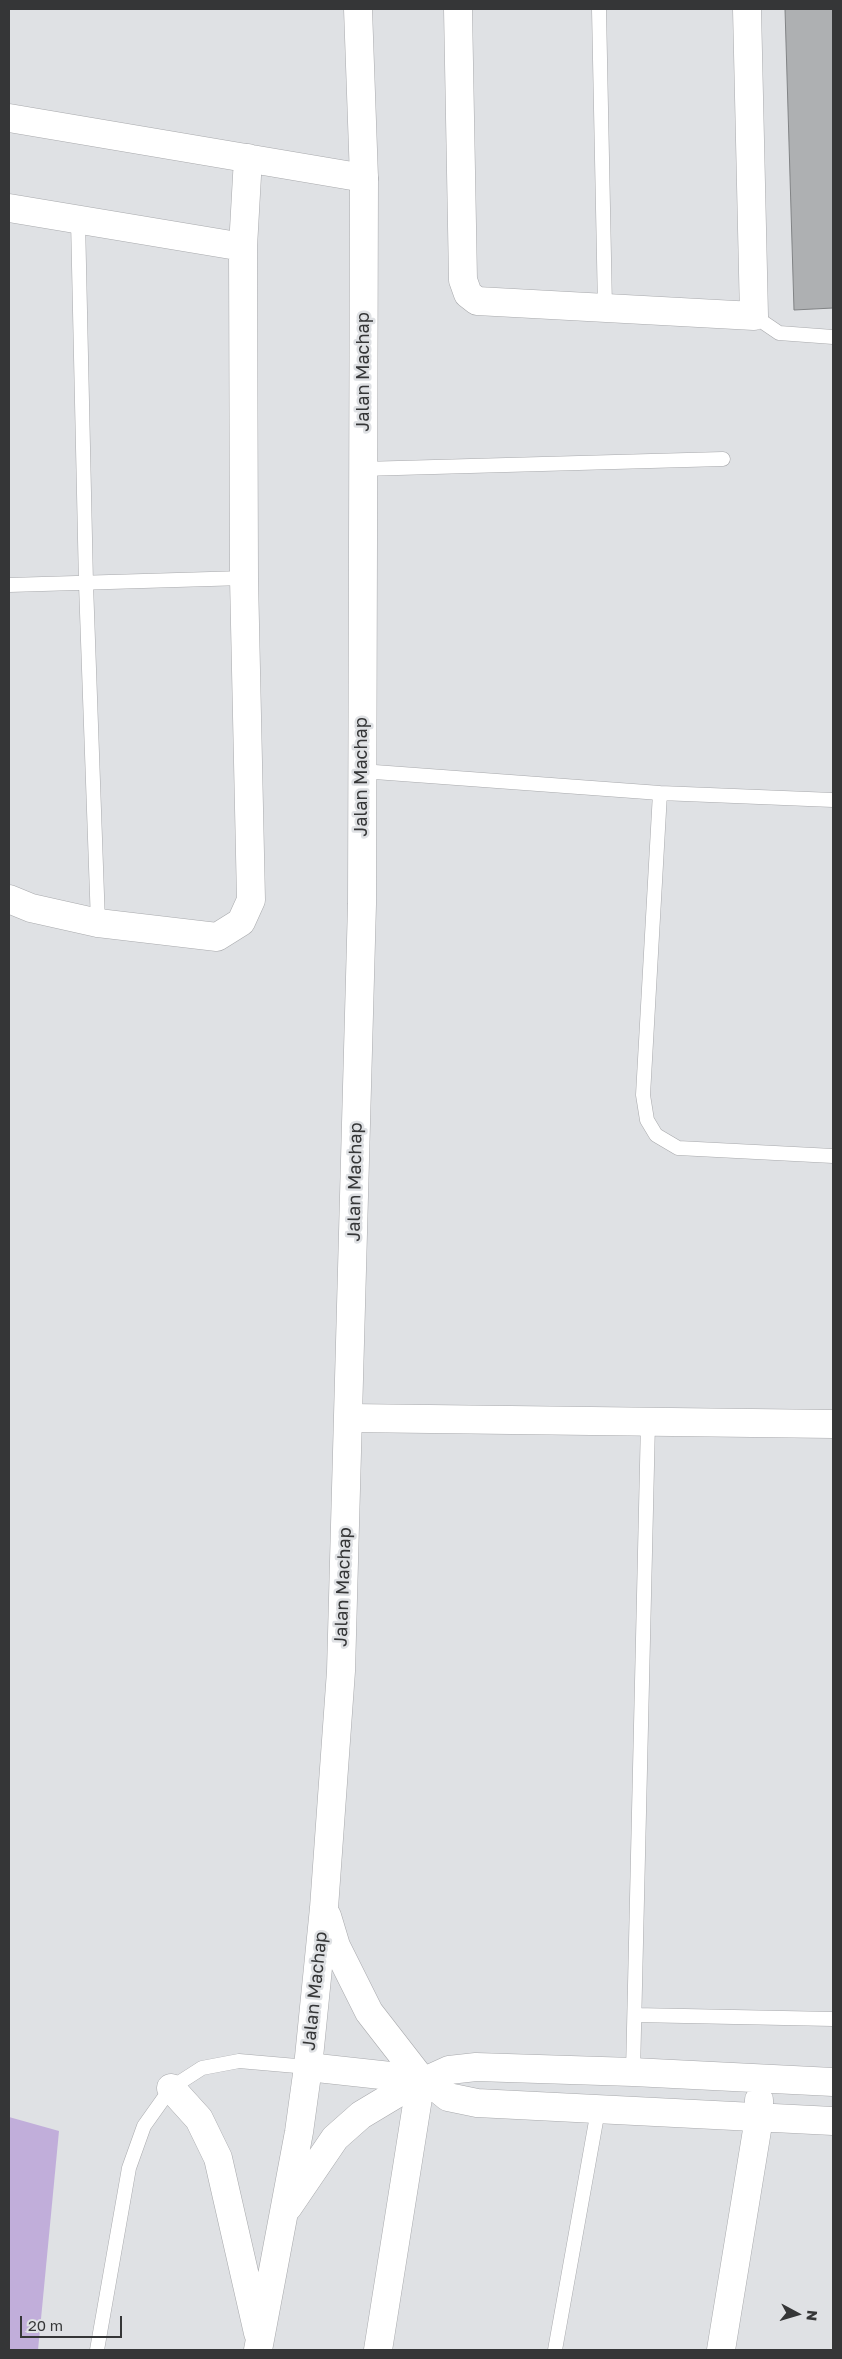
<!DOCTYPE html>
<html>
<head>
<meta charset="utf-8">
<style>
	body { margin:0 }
	#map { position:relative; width:842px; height:2359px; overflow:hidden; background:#dfe1e4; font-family:"Golos Text",sans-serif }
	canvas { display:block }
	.frame { position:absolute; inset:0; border:10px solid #353637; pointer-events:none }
	.north { position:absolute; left:772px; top:2289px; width:50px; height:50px; -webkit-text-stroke:4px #dfe1e4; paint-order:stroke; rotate:96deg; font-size:14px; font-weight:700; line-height:20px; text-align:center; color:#353637 }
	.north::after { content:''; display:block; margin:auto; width:18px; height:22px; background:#353637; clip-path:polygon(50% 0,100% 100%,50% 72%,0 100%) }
	.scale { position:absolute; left:20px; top:2316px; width:102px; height:22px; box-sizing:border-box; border:2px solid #353637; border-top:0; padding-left:6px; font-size:15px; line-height:18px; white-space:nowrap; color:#353637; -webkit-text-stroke:4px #dfe1e4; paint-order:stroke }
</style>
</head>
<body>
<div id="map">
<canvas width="842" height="2359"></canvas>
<div class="frame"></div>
<div class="north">N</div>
<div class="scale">20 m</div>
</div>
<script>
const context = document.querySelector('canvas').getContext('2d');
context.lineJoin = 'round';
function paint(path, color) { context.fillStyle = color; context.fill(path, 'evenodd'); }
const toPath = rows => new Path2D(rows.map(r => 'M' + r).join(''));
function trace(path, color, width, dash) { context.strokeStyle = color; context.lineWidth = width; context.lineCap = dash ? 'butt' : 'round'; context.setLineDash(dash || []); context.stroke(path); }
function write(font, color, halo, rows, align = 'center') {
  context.font = font + ' "Golos Text",sans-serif'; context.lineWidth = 5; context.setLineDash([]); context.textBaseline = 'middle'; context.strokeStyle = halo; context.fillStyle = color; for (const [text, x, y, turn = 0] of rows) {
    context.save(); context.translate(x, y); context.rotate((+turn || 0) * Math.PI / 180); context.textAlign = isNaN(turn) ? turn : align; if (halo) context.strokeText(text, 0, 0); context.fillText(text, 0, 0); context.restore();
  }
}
paint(toPath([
	[9,2117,59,2131,38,2350,9,2350]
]), '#c1aeda');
const building = toPath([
	[785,9,833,9,833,308,794,310,785,9]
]);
paint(building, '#aeb0b2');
trace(building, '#818385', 1);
const lane = toPath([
	[599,9,605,308],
	[78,220,86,584,98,923],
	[754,316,779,333,833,337],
	[362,469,723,459],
	[9,585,244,578],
	[361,771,660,793,833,800],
	[660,793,643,1095,647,1120,656,1135,678,1148,833,1156],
	[635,2015,833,2019],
	[633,2072,648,1422],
	[97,2350,129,2168,144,2126,171,2088,202,2068,239,2061,308,2067],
	[555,2350,598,2110]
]);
const street = toPath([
	[458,9,463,280,468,294,477,301,754,316,747,9],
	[9,118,364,178],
	[9,208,243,247],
	[9,899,31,908,98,923,217,937,241,922,251,900,244,578,243,247,248,158],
	[349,1418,833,1424],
	[308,2067,427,2080,448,2097,477,2103,833,2121],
	[427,2080,449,2070,476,2067,633,2072,833,2082],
	[378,2350,421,2079],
	[721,2350,759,2118,759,2100]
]);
const primary = toPath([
	[171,2088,199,2119,218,2158,258,2333],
	[288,2207,335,2138,361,2115,421,2079,369,2012,336,1946,327,1916],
	[258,2350,299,2132,308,2067,324,1908,341,1671,362,904,364,178,358,9]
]);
trace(lane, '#a8a9ac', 15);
trace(street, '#a8a9ac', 29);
trace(primary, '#a8a9ac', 29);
trace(lane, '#fff', 14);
trace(street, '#fff', 28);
trace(primary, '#fff', 28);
write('18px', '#353637', '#dfe1e4', [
	["Jalan Machap",363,372,-90],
	["Jalan Machap",361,777,-90],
	["Jalan Machap",355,1182,-89],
	["Jalan Machap",343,1587,-88],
	["Jalan Machap",315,1991,-84]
]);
</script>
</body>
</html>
